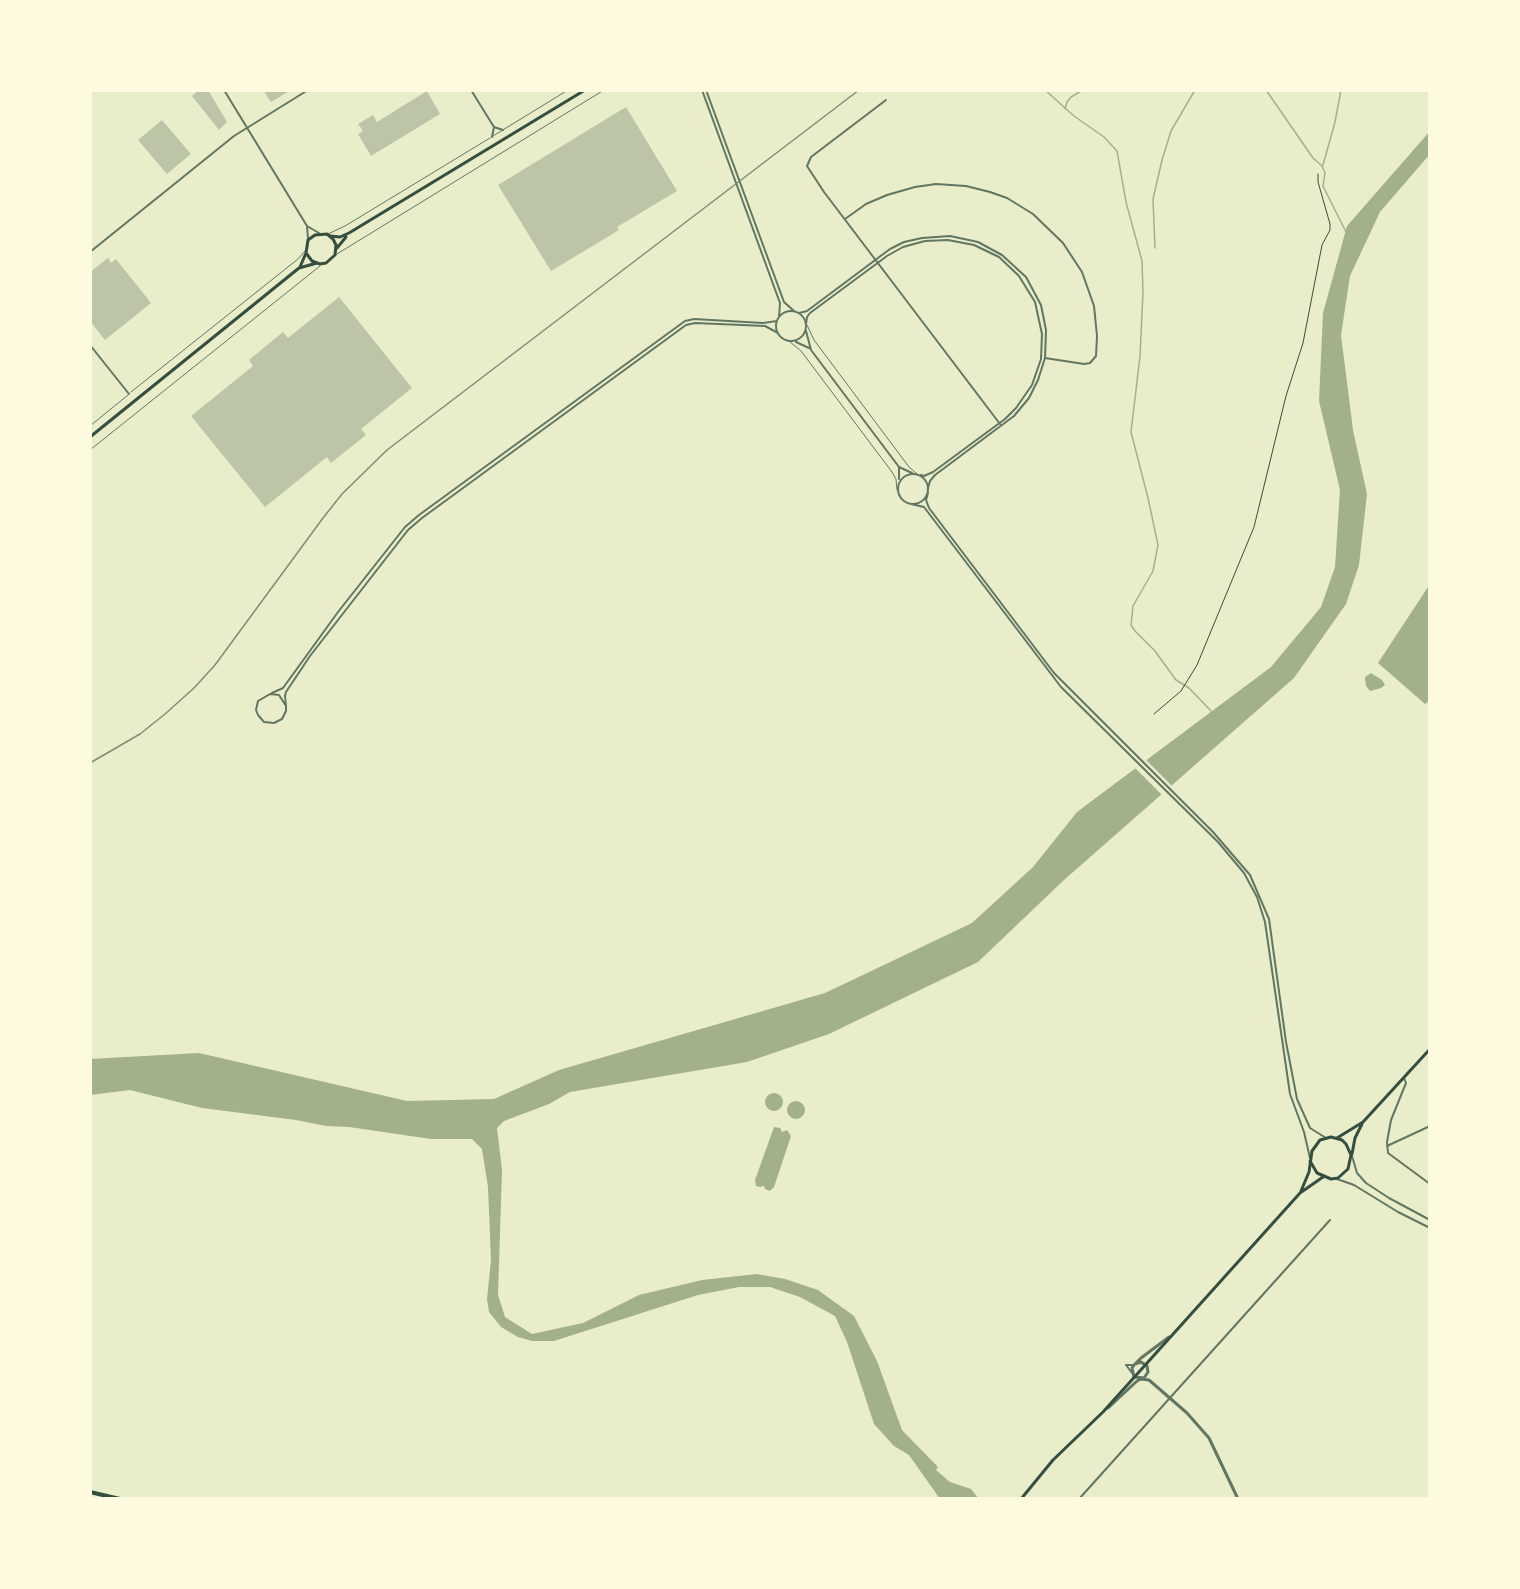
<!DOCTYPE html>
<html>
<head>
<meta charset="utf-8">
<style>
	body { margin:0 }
	#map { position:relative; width:1520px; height:1589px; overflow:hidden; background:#e9edc9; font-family:"Asap Condensed",sans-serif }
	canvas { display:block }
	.frame { position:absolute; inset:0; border:92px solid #fefae0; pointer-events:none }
</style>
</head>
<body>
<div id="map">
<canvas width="1520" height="1589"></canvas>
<div class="frame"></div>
</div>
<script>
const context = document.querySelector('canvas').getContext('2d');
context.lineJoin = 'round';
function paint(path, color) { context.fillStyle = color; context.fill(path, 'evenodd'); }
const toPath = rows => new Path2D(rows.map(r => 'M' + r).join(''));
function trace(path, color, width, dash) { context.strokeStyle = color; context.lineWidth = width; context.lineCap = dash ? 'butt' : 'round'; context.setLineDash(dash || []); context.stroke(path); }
paint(toPath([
	[1430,131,1430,154,1380,212,1350,276,1341,335,1353,430,1367,494,1359,565,1346,604,1294,678,1064,880,978,962,829,1034,747,1062,570,1092,549,1104,504,1121,497,1128,502,1170,498,1295,505,1317,532,1334,583,1323,639,1295,702,1280,757,1274,785,1279,818,1290,854,1316,877,1361,902,1430,938,1467,936,1470,950,1482,971,1489,979,1499,940,1499,909,1455,894,1446,874,1424,847,1342,835,1316,800,1297,770,1287,739,1287,698,1295,554,1341,532,1341,518,1337,501,1327,489,1312,487,1299,491,1260,488,1187,482,1149,472,1139,431,1139,349,1127,326,1126,296,1120,202,1108,130,1090,90,1095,90,1059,199,1053,407,1101,494,1099,559,1070,825,993,972,923,1033,867,1077,812,1271,667,1321,607,1335,567,1340,490,1319,401,1323,313,1347,226],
	[1430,584,1430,700,1425,704,1378,663],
	[1371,673,1382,680,1385,685,1381,688,1370,691,1366,686,1365,677],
	'765 1102a9 9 0 1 1 18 0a9 9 0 1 1-18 0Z',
	'787 1110a9 9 0 1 1 18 0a9 9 0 1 1-18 0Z',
	[774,1127,780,1128,782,1132,787,1130,791,1136,774,1187,770,1191,765,1189,764,1186,760,1187,756,1186,755,1180]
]), '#a3b18a');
paint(toPath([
	[1144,758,1174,788,1164,797,1133,766]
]), '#e9edc9');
trace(toPath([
	[1045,90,1074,116,1104,137,1117,151,1126,202,1142,261,1143,292,1140,356,1131,432,1148,498,1158,545,1153,571,1133,606,1131,625,1135,631,1155,651,1176,680,1189,688,1211,711],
	[1266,90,1313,158,1322,166,1325,173,1323,186,1346,232],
	[1065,109,1067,102,1071,97,1083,90],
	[1323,165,1335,122,1341,90],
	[1155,248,1153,199,1162,160,1171,131,1195,90]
]), '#a3b18a', 1.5);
paint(toPath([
	[199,90,208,90,227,122,219,130,192,96],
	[263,90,291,90,271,102],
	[427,91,440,114,371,156,358,134,363,131,358,124,373,115,377,122],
	[626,107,677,191,617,227,619,230,551,271,498,185],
	[162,120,191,154,167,174,138,140],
	[108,258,111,263,116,259,151,303,105,340,90,321,90,272],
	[339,297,412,388,361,429,366,435,331,463,327,457,265,507,191,416,253,366,249,360,283,332,288,338]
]), '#bcc5a7');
trace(toPath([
	[1154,714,1181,691,1197,665,1254,527,1286,396,1303,343,1322,245,1330,230,1330,224,1318,182,1318,174]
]), '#344e41', 1);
trace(toPath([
	[493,136,568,90],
	[328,234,345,226,490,138],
	[337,254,604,90],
	[807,325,814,340,909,467,917,474],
	[789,341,801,351,892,472,896,479,897,490],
	[131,392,298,259,305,251],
	[90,426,128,395],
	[90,450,320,266]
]), '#617663', 1);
trace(toPath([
	[224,90,307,226,319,233],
	[471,90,494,127,503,130],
	[702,90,780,303,779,317],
	[706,90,784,302,794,311],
	[886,100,811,157,807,166,824,192,1000,424],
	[492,137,494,127],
	[845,219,866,204,887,195,915,187,936,184,966,186,990,192,1007,198,1033,214,1063,243,1082,272,1094,306,1097,336,1096,356,1090,363,1084,364,1045,358],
	[307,226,308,238],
	[90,252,234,136,308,90],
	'776 326a15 15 0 1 1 30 0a15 15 0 1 1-30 0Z',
	[799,313,807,311,890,249,904,242,922,238,950,236,978,242,1002,255,1026,277,1041,305,1046,330,1045,358,1038,380,1029,398,1014,416,935,475,930,481,928,488],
	[806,324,807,317,810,313,887,256,903,247,925,241,948,240,974,245,999,257,1019,276,1035,302,1042,334,1041,359,1032,385,1016,408,1005,419,933,472,924,476,921,475],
	[806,331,811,350,899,467,912,473],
	[796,342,809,348],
	[90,345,129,394],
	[899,467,899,479],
	'898 489a15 15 0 1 1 30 0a15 15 0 1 1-30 0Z',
	[928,493,926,500,929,508,1054,673,1213,832,1250,875,1269,919,1286,1042,1297,1099,1310,1128,1326,1138],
	[911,504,924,507,1061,687,1218,842,1244,873,1257,897,1265,922,1290,1094,1304,1132,1310,1158],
	[272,693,283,688,338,612,405,527,419,515,685,321,694,319,763,323,777,321],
	[286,706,279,695,270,694,258,701,256,710,258,715,264,722,274,723,282,719,286,711,286,706,285,696,286,692,310,656,408,530,422,518,686,325,695,323,765,326,778,333],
	[1404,1078,1406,1083,1391,1120,1387,1142,1388,1153,1430,1184],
	[1387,1146,1430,1126],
	[1352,1156,1357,1173,1366,1183,1389,1198,1430,1220],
	[1337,1179,1354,1185,1398,1212,1430,1228],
	[1132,1373,1126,1365,1134,1365],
	[1079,1499,1330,1220]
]), '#617663', 2);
trace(toPath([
	[1135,1364,1141,1362,1147,1366,1148,1372,1144,1378,1134,1377,1132,1368,1134,1365,1141,1358,1169,1337],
	[1149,1380,1187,1413,1209,1438,1238,1499],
	[1108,1408,1137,1381,1141,1379,1149,1380]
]), '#617663', 3);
trace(toPath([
	[330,236,340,237,349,233,585,90],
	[337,248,346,237],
	[300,267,306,253,308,240,315,235,327,234,333,239,336,245,335,255,326,263,320,264,312,261,306,253],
	[90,437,299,268,317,263],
	[1337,1138,1363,1122,1430,1049],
	[1352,1154,1355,1138,1362,1124],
	[1301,1191,1309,1172,1312,1151,1320,1140,1331,1137,1342,1140,1346,1144,1351,1155,1348,1169,1338,1178,1331,1179,1317,1173,1310,1161],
	[1021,1499,1053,1460,1103,1412,1300,1193,1323,1177]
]), '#344e41', 3);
trace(toPath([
	[90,1492,120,1499]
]), '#344e41', 4);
trace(toPath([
	[90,763,140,734,165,714,194,688,215,665,323,518,342,494,387,450,859,90]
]), '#7c8e77', 1.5);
</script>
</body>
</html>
